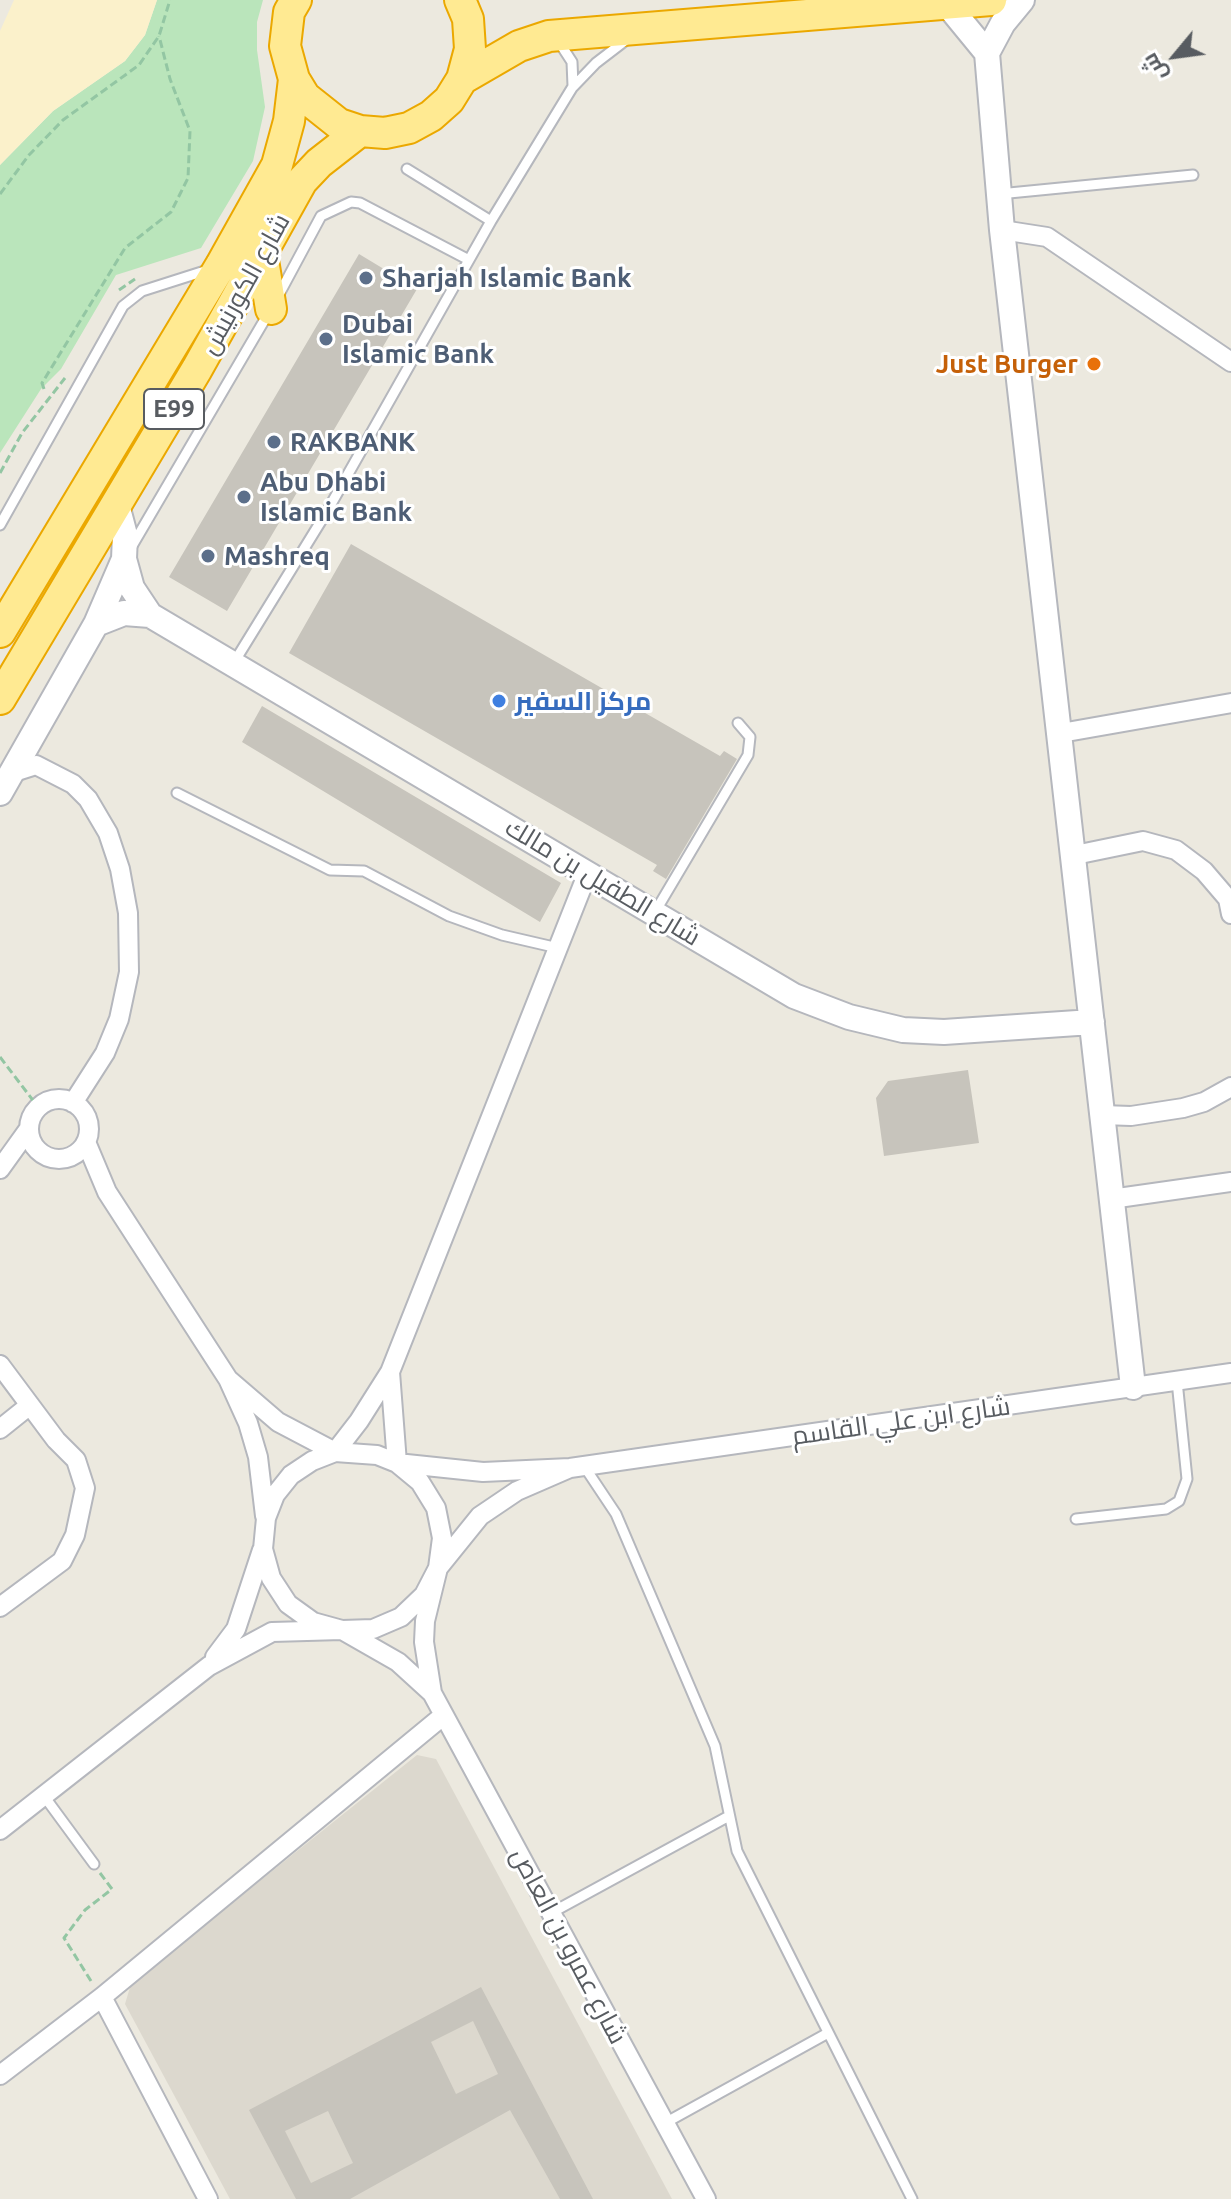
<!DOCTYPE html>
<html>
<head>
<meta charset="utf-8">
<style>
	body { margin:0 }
	#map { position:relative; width:1231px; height:2199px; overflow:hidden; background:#ece9df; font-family:Ubuntu,Cairo,sans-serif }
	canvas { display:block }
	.north { position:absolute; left:1135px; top:16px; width:80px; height:80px; -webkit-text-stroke:6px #fff; paint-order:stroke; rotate:241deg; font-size:22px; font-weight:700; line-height:32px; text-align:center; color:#585c61 }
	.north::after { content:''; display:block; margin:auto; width:28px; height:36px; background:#585c61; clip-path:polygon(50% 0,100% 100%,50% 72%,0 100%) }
</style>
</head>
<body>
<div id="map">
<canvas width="1231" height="2199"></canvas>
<div class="north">ش</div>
</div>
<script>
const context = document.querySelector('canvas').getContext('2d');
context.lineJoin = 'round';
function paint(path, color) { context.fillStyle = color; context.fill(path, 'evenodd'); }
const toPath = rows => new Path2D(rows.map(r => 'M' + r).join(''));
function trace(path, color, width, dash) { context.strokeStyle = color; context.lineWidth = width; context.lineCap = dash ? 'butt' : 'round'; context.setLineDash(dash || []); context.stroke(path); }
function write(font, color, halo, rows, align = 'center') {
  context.font = font + ' Ubuntu,Cairo,sans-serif'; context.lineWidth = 6; context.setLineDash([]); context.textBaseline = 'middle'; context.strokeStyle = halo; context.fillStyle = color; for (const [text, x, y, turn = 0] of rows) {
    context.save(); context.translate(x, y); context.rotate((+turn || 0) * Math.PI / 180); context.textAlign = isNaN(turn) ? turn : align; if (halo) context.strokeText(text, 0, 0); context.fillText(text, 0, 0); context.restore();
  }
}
paint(toPath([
	[417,1755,436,1759,672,2199,230,2199,125,2004,131,1984]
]), '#dcd8ce');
paint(toPath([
	[157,0,263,0,257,22,257,50,265,107,253,161,201,248,116,275,61,369,41,389,0,453,0,165,53,111,125,61,145,35]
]), '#bae5bb');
paint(toPath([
	[14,0,157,0,145,35,125,61,53,111,0,165,0,31]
]), '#fbf1cb');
paint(toPath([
	[359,254,417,289,227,611,169,577],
	[351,544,720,756,724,751,737,759,666,879,653,871,657,865,289,653],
	[262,706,561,883,540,922,242,742],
	[968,1070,979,1143,884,1156,876,1098,888,1081],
	[481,1987,593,2199,560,2199,510,2110,350,2199,296,2199,249,2110],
	[473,2021,498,2074,456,2094,431,2042],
	[328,2111,353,2163,311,2183,285,2131]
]), '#c7c4bc');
const service = toPath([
	[559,42,572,62,573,86],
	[407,169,491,221],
	[999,194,1193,175],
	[277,298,321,216,351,202,360,203,469,260],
	[0,525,123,306,142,291,211,269],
	[132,546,268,314],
	[233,664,326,513,491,221,572,88,596,63,626,40],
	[177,793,330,870,364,871,449,916,502,935,558,948],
	[655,912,748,755,750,737,738,723],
	[584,1466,616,1514,715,1746,737,1851,912,2199],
	[1076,1519,1166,1509,1179,1501,1187,1479,1177,1381],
	[44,1796,94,1864],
	[551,1913,729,1816],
	[665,2123,828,2033]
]);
const minor = toPath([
	[1002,230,1047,237,1231,362],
	[1061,733,1231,703],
	[11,773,36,765,73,784,88,799,108,833,120,869,128,913,129,972,119,1019,105,1053,73,1103],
	[1075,855,1143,841,1176,850,1204,871,1228,899,1231,914],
	'29 1129a30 30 0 1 1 60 0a30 30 0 1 1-60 0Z',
	[1102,1115,1131,1116,1183,1108,1204,1102,1231,1087],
	[86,1142,107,1192,228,1379,248,1423,258,1457,265,1516],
	[0,1169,28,1130],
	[1111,1199,1231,1182],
	[0,1365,56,1440,76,1460,85,1488,75,1535,62,1561,0,1607],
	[390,1372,397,1463,483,1472,570,1468,1231,1373],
	[228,1379,278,1422,335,1452,359,1421,390,1372,588,872],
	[0,1429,30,1405],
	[215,1657,236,1629,262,1550],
	[432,1693,706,2199],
	[0,1830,209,1666,272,1632,342,1630,398,1662,432,1693,424,1642,425,1621,438,1568,442,1538,436,1508,420,1482,397,1463,377,1455,335,1452,312,1461,291,1475,275,1495,266,1518,263,1549,271,1578,288,1604,313,1622,342,1630,373,1629,401,1617,424,1595,438,1568,480,1516,517,1491,570,1468],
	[102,1997,208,2199],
	[0,2075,102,1997,444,1715]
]);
const tertiary = toPath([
	[946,3,987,53,1002,230,1133,1387],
	[987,53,1003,23,1022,0],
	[124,559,132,588,150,615],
	[96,624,124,613,150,615,794,996,849,1017,903,1030,944,1032,1092,1022],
	[0,793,96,624,124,559,125,535,117,505]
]);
const trunk = toPath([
	[296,0,289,12,285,46,294,79,305,97,339,124,360,131,385,133,409,128,431,116,449,100,462,79,470,49,468,19,460,0],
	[462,79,519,46,549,36,991,0],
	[262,254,271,309],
	[0,632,221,265,277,165,289,121,294,79],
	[0,699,197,369,302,181,319,163,360,131]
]);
trace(service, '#b5b7bd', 13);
trace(minor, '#b5b7bd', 22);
trace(tertiary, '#b5b7bd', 28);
trace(trunk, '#eba800', 34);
trace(toPath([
	[0,194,29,155,63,120,139,65,159,36,170,0],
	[119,290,135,279],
	[44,389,42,383,125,248,171,212,188,178,190,131,170,79,159,36],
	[0,473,22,433,65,378],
	[0,1057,38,1107],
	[91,1981,64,1938,85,1910,112,1889,100,1873]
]), '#93c6a3', 3, [8, 4]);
trace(service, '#fff', 9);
trace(minor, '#fff', 18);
trace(tertiary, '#fff', 24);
trace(trunk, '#ffea92', 30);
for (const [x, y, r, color] of [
	[366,278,8,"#5c6f8a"],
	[326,339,8,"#5c6f8a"],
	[1094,364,8,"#e8710a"],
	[274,442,8,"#5c6f8a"],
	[244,497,8,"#5c6f8a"],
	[208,556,8,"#5c6f8a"],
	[499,701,8,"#3f7fe0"]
]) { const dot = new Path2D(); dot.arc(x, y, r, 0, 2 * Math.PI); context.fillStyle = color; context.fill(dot); trace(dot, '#fff', 3); }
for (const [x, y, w] of [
	[174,409,60]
]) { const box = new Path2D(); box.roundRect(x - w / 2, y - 20, w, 40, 6); context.fillStyle = '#fff'; context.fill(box); trace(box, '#585c61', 2); }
write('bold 24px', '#585c61', null, [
	["E99",174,409]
]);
write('bold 26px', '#4e5e75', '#fff', [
	["Sharjah Islamic Bank",382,278],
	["Dubai",342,324],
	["Islamic Bank",342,354],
	["RAKBANK",290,442],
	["Abu Dhabi",260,482],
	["Islamic Bank",260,512],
	["Mashreq",224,556]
], 'left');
write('26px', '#585c61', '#fff', [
	["شارع الكورنيش",245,284,-61],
	["شارع الطفيل بن مالك",603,882,31],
	["شارع ابن علي القاسم",901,1421,-8],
	["شارع عمرو بن العاص",569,1946,62]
]);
write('bold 26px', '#c56008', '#fff', [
	["Just Burger",1078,364]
], 'right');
write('bold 26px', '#366cbe', '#fff', [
	["مركز السفير",515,701]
], 'left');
</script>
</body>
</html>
